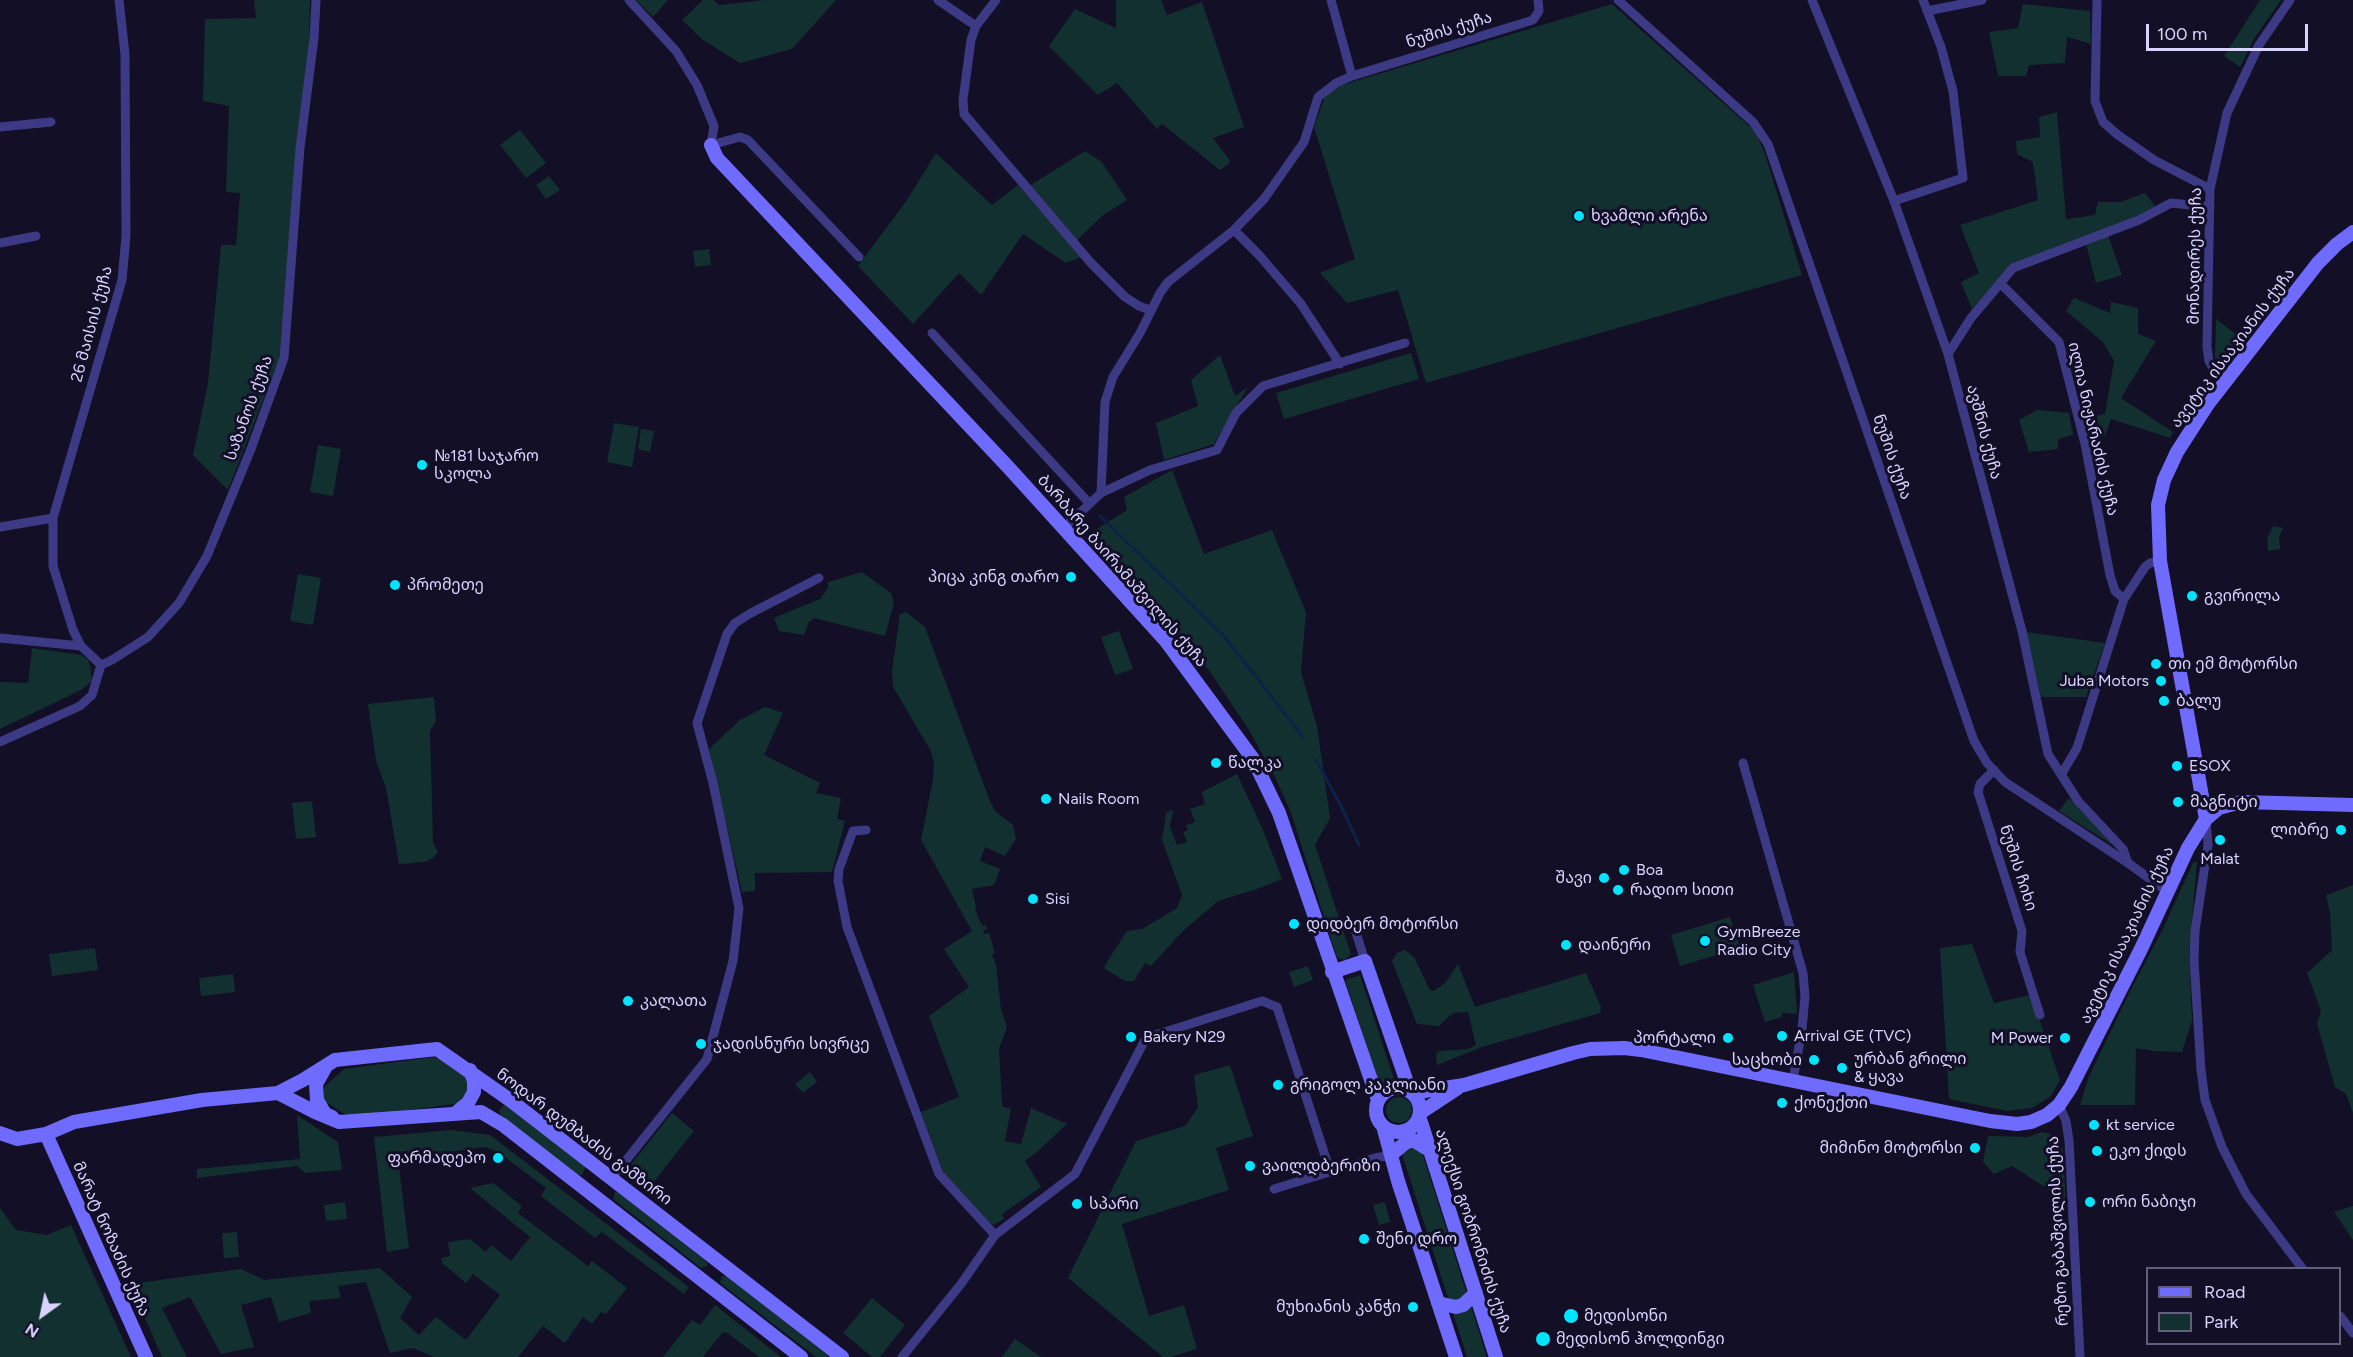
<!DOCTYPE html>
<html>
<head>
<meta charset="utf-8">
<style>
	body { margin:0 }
	#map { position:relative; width:2353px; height:1357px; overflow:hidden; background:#130f26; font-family:Figtree,sans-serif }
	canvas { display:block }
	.legend { position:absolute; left:2146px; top:1267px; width:195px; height:78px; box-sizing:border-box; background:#130f26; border:2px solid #625e7d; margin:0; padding:8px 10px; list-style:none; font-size:18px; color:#d9d4ff }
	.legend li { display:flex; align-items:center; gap:12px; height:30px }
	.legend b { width:30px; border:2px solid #625e7d }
	.north { position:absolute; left:12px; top:1285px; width:60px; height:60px; -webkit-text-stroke:4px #130f26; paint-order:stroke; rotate:213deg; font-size:16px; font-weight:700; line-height:24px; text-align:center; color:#d9d4ff }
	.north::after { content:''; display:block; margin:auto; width:21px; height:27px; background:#d9d4ff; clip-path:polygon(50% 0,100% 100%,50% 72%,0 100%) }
	.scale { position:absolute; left:2146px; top:24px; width:162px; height:27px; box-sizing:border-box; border:3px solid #d9d4ff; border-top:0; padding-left:8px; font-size:18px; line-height:21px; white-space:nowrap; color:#d9d4ff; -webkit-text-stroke:4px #130f26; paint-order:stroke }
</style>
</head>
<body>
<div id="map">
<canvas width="2353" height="1357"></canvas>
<ul class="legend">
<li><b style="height:8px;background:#6f6bff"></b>Road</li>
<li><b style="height:16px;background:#12302f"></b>Park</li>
</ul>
<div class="north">N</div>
<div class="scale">100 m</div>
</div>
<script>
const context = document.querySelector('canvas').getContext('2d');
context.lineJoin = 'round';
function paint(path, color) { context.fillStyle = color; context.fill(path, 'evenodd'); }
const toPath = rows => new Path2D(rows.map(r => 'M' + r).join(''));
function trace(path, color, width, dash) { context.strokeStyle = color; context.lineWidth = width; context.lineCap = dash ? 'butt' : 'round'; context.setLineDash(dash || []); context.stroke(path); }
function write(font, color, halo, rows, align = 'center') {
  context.font = font + ' Figtree,"Noto Sans Georgian",sans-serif'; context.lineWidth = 6; context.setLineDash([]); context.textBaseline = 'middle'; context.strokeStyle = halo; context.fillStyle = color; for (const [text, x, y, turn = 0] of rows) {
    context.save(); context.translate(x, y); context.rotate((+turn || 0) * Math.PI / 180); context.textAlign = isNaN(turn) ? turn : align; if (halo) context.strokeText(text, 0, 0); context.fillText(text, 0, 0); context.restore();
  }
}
paint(toPath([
	[254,0,310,0,309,46,279,359,228,490,193,455,208,383,221,245,236,245,240,193,226,192,229,106,203,101,205,19,256,18],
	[636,0,668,0,653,17],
	[703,0,713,0,719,5,766,0,836,0,792,49,740,63,703,40,682,20],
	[1116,0,1161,0,1167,15,1202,2,1244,127,1213,138,1231,162,1220,170,1162,124,1157,129,1117,83,1098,95,1049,46,1075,9,1116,28],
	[2260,0,2281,0,2254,39,2240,67,2224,56],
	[1612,4,1756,132,1766,157,1802,275,1426,383,1398,290,1347,303,1320,273,1355,259,1314,127,1325,96,1335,87],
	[2023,4,2090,11,2091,44,2067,37,2065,63,2029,65,2026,76,1998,76,1989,32,2018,28],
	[2057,112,2066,219,2095,215,2098,202,2120,202,2145,193,2155,206,2136,217,2013,264,1972,309,1961,282,1979,273,1960,225,2038,200,2033,162,2017,154,2016,141,2040,137,2039,117],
	[520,130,546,163,526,178,500,145],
	[1085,151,1102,162,1127,200,1102,216,1077,240,1029,186],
	[936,153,992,205,1018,185,1082,257,1066,263,1023,234,981,295,959,273,913,324,858,266,907,200],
	[549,176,560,190,546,199,536,185],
	[2108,235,2122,275,2096,283,2086,244],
	[709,249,711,265,695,267,693,251],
	[2074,298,2110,313,2111,302,2138,308,2138,334,2156,341,2121,398,2173,432,2170,438,2111,419,2105,436,2086,438,2081,417,2105,414,2114,361,2103,342,2066,311],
	[2216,319,2244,340,2221,367,2216,363,2215,356],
	[1411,353,1419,379,1284,419,1276,393],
	[1220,355,1235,396,1248,387,1214,444,1164,460,1156,423,1198,406,1191,380],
	[2037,410,2069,413,2073,435,2058,439,2058,449,2029,452,2019,420],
	[614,423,639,427,632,467,607,462],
	[641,429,654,431,650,452,638,449],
	[318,445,341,449,333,496,310,492],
	[1172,470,1204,554,1272,530,1306,612,1301,672,1317,726,1330,818,1315,845,1351,954,1345,960,1337,958,1291,813,1275,777,1249,730,1208,669,1084,537,1127,510,1124,497],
	[2273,526,2283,528,2279,537,2280,549,2268,551,2267,539],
	[862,572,891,593,894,603,885,636,814,618,809,622,804,635,779,631,774,618,820,599,828,588,828,582],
	[298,574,321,578,313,625,290,621],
	[906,612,925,627,990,801,995,811,1013,825,1016,839,1005,856,985,847,980,861,1000,869,994,885,972,889,976,907,975,908,980,922,983,926,986,925,987,929,983,930,984,934,989,933,995,953,992,954,996,965,1001,1009,1007,1027,999,1049,1002,1103,1003,1107,1011,1109,1005,1141,1021,1144,1031,1108,1067,1124,1037,1152,1025,1161,1041,1187,1002,1214,1004,1219,993,1225,987,1221,944,1173,921,1112,959,1097,929,1016,969,987,944,949,972,931,921,840,933,779,934,764,931,751,893,687,892,671,900,614],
	[1119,631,1133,669,1115,675,1101,637],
	[2026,632,2105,643,2086,697,2041,697],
	[32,648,81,655,88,660,90,665,92,681,81,690,0,729,0,682,28,683],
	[434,697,436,721,430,731,433,843,438,852,433,858,425,862,399,864,386,788,376,761,368,704],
	[765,707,783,713,764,755,820,783,816,793,841,798,837,819,845,821,832,872,755,873,755,891,742,892,709,749,740,720],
	[1237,774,1264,832,1282,879,1260,888,1218,901,1182,932,1151,966,1145,963,1134,981,1125,981,1105,969,1105,965,1127,931,1142,929,1177,908,1182,895,1162,840,1166,813,1173,810,1170,827,1177,845,1187,842,1183,832,1188,830,1186,825,1195,822,1190,809,1205,804,1202,792],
	[2069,798,2116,847,2059,811],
	[312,801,316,837,296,839,292,803],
	[2197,862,2189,955,2192,1021,2182,1052,2153,1051,2136,1048,2135,1105,2080,1105,2088,1079,2129,993,2162,931,2193,863],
	[2353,885,2353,1113,2346,1094,2335,1087,2317,1024,2321,1011,2307,973,2332,950,2330,912,2326,895],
	[1730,917,1740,948,1680,966,1671,935],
	[1972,944,1994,1003,2031,995,2060,1080,2050,1097,2032,1108,2007,1111,1949,1099,1940,948],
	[95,948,98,970,52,976,49,954],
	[1405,950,1414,957,1430,990,1434,991,1446,982,1458,964,1475,1007,1586,973,1601,1007,1600,1013,1482,1047,1437,1065,1436,1054,1440,1051,1468,1049,1476,1045,1468,1012,1453,1013,1439,1026,1417,1024,1392,961,1397,953],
	[1308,966,1313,980,1294,987,1289,972],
	[1794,972,1797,1014,1782,1013,1782,1017,1765,1022,1753,985],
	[233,974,235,992,201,996,199,978],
	[1360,975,1394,1079,1391,1083,1386,1086,1379,1083,1345,980],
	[433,1057,448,1061,470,1081,471,1091,462,1103,357,1117,345,1114,324,1101,322,1094,325,1086,344,1069],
	[1230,1065,1253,1136,1216,1148,1229,1190,1122,1224,1149,1316,1184,1305,1197,1349,1171,1357,1163,1357,1068,1278,1136,1141,1185,1126,1198,1108,1194,1075],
	[810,1072,817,1082,803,1093,795,1084],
	'1386 1110a13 13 0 1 1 26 0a13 13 0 1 1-26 0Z',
	[504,1105,508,1105,586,1166,582,1175,577,1175,500,1115,499,1110],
	[672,1113,694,1131,652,1184,629,1167],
	[297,1115,338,1142,342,1170,305,1173,297,1166,197,1178,197,1169,300,1159],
	[451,1130,490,1135,689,1287,684,1294,602,1232,595,1238,541,1196,546,1188,498,1152,485,1147,398,1159,409,1248,387,1252,374,1137],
	[2042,1132,2050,1134,2059,1142,2063,1150,2066,1206,2045,1187,2012,1166,1994,1174,1983,1162,1988,1136,2028,1137],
	[1410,1144,1421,1149,1487,1357,1467,1357,1402,1154,1405,1148],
	[493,1183,522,1206,518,1213,588,1266,592,1261,627,1288,606,1314,601,1312,592,1324,583,1317,565,1343,543,1326,518,1357,434,1357,413,1348,390,1353,366,1282,338,1286,341,1298,309,1301,311,1313,279,1322,271,1297,241,1305,254,1347,221,1354,190,1297,162,1308,187,1357,162,1357,130,1284,241,1269,264,1280,380,1268,412,1297,400,1318,419,1335,436,1317,466,1340,500,1295,473,1274,466,1283,442,1263,441,1258,450,1256,448,1242,470,1239,486,1252,491,1245,511,1261,530,1237,470,1188],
	[615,1192,618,1192,708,1263,707,1266,701,1268,613,1199],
	[345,1202,347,1219,326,1221,324,1205],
	[1385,1202,1390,1222,1379,1225,1373,1205],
	[2353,1206,2353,1240,2334,1212],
	[0,1208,16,1230,47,1235,71,1225,131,1357,0,1357],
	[237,1232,239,1257,224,1258,222,1233],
	[722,1276,726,1276,830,1357,816,1357,720,1283],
	[872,1298,905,1325,880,1357,872,1357,843,1333],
	[715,1305,781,1357,759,1357,726,1332,722,1333,703,1357,663,1357,692,1320,700,1325],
	[1015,1339,1041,1357,1002,1357]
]), '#12302f');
trace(toPath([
	[1100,516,1224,636,1303,737],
	[1316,760,1341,806,1359,845]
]), '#0c2248', 3);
trace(toPath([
	[629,0,676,51,697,85,714,126,711,145,740,137,748,140,859,257],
	[938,0,976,26],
	[996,0,976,26,971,40,963,100,964,114,1091,263,1125,297,1139,306,1150,310],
	[1331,0,1352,76],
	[1618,0,1753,122,1768,144,1974,741,1987,763,2005,782,2128,863,2168,892],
	[1812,0,1894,201,1948,354,2022,631,2048,754,2078,801,2123,849,2128,863],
	[2097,0,2095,101,2103,122,2118,135,2154,160,2210,189],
	[1927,11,1982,0],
	[0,127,51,122],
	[1894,201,1963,178,1953,91,1941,47,1923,0],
	[1234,230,1259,255,1301,304,1340,364],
	[0,243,36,236],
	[2001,284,2059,342,2085,444,2110,575,2115,591,2124,599],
	[932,333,1089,503],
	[1948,354,1971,318,2013,268,2139,220,2171,203,2210,207],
	[2225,382,2217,376,2209,361,2207,347,2210,189,2227,113,2259,45,2290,0],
	[1101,493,1105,402,1113,377,1140,333,1160,293,1168,282,1234,230,1264,199,1304,142,1318,97,1336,83,1352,76,1533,20,1539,11,1538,0],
	[0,527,53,518],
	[1064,528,1101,493,1150,470,1217,450,1236,413,1263,386,1405,343],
	[0,638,81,646],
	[101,665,112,660,148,637,179,603,207,556,251,449,284,358,300,148,314,38,316,0],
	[101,665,81,646,73,630,53,566,53,518,122,280,126,236,125,54,119,0],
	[0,742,80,706,92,695,101,665],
	[1743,763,1803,973,1805,997,1802,1029,1793,1081],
	[1994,770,1980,784,1978,792,2022,931,2020,952,2040,1015],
	[2061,775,2077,748,2124,599,2145,567,2150,563,2160,561],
	[2206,819,2208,845,2195,931,2194,960,2201,1070,2205,1100,2222,1147,2246,1194,2302,1268],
	[866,830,853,831,839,869,838,881,847,927,939,1174,995,1235,1075,1174,1146,1038,1262,1001,1277,1007,1330,1171],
	[1353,923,1365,961],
	[2059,1105,2066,1121,2069,1141,2080,1357],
	[612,1178,707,1059,733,961,739,908,713,783,697,723,727,634,735,623,751,613,819,578],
	[1274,1189,1375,1158,1391,1155],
	[2340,1316,2353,1333],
	[902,1357,961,1284,995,1235]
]), '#3d3a85', 9);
trace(toPath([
	[711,145,717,158,1009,468,1166,641,1253,759,1279,813,1378,1100],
	[2206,819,2160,561,2158,505,2164,480,2177,452,2208,404,2318,263,2337,244,2353,232],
	[1332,972,1365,961,1410,1091],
	[325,1068,316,1084,317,1100,325,1114,332,1117],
	'1376 1110a22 22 0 1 1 44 0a22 22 0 1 1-44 0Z',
	[278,1093,315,1112,339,1122,481,1112,503,1125,801,1357],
	[1412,1093,1464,1085,1573,1053,1590,1049,1624,1048,1641,1050,1990,1121,2017,1124,2031,1122,2047,1115,2059,1105,2071,1087,2141,949,2188,848,2206,819,2219,808,2241,802,2353,805],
	[457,1112,468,1103,474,1092,474,1081,470,1070],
	[1420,1113,1458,1088],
	[1419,1116,1496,1357],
	[1383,1126,1398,1181,1456,1357],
	[0,1133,17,1139,46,1134,74,1122,202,1100,278,1093,303,1080,335,1060,437,1049,510,1100,842,1357],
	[46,1134,146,1357],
	[1391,1155,1405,1143,1413,1140,1431,1151],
	[1438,1303,1456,1307,1463,1305,1476,1293]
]), '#6f6bff', 14);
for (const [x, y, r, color] of [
	[1579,216,6,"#00e5ff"],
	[422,465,6,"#00e5ff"],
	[1071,577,6,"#00e5ff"],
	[395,585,6,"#00e5ff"],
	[2192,596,6,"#00e5ff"],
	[2156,664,6,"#00e5ff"],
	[2161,681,6,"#00e5ff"],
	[2164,701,6,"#00e5ff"],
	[1216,763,6,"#00e5ff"],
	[2177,766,6,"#00e5ff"],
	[1046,799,6,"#00e5ff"],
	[2178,802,6,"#00e5ff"],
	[2341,830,6,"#00e5ff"],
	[2220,840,6,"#00e5ff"],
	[1624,870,6,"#00e5ff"],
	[1604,878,6,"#00e5ff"],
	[1618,890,6,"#00e5ff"],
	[1033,899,6,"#00e5ff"],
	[1294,924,6,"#00e5ff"],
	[1705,941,6,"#00e5ff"],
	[1566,945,6,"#00e5ff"],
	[628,1001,6,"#00e5ff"],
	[1782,1036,6,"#00e5ff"],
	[1131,1037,6,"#00e5ff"],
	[1728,1038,6,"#00e5ff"],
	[2065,1038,6,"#00e5ff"],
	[701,1044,6,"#00e5ff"],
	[1814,1060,6,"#00e5ff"],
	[1842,1068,6,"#00e5ff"],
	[1278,1085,6,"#00e5ff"],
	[1782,1103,6,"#00e5ff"],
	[2094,1125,6,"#00e5ff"],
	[1975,1148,6,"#00e5ff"],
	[2097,1151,6,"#00e5ff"],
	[498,1158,6,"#00e5ff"],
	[1250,1166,6,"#00e5ff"],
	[2090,1202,6,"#00e5ff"],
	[1077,1204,6,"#00e5ff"],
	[1364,1239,6,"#00e5ff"],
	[1413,1307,6,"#00e5ff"],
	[1571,1316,8,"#00e5ff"],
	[1543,1339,8,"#00e5ff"]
]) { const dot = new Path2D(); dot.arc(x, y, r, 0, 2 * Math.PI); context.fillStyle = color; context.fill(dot); trace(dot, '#130f26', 2); }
write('16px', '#d9d4ff', '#130f26', [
	["ნუშის ქუჩა",1449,30,-17],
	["მონადირეს ქუჩა",2195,256,-89],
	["26 მაისის ქუჩა",92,324,-75],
	["ავეტიკ ისააკიანის ქუჩა",2233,348,-53],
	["საზანოს ქუჩა",249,408,-70],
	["ილია ნიჟარაძის ქუჩა",2093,429,77],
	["ავშნის ქუჩა",1984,432,75],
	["ნუშის ქუჩა",1892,457,71],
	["ბარბარე ბაირამაშვილის ქუჩა",1122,571,49],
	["ნუშის ჩიხი",2018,868,72],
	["ავეტიკ ისააკიანის ქუჩა",2127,935,-64],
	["ნოდარ დუმბაძის გამზირი",584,1137,37],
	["ალექსი გობრონიძის ქუჩა",1473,1231,72],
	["რეზო გაბაშვილის ქუჩა",2058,1231,-93],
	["მარატ ნოზაძის ქუჩა",111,1239,66]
]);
write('16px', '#d9d4ff', '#130f26', [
	["ხვამლი არენა",1591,216],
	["№181 საჯარო",434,456],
	["სკოლა",434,474],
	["პიცა კინგ თარო",1059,577,"right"],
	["პრომეთე",407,585],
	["გვირილა",2204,596],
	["თი ემ მოტორსი",2168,664],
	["Juba Motors",2149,681,"right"],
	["ბალუ",2176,701],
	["წალკა",1228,763],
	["ESOX",2189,766],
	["Nails Room",1058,799],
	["მაგნიტი",2190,802],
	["ლიბრე",2329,830,"right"],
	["Malat",2220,859,"center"],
	["Boa",1636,870],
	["შავი",1592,878,"right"],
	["რადიო სითი",1630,890],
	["Sisi",1045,899],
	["დიდბერ მოტორსი",1306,924],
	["GymBreeze",1717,932],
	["Radio City",1717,950],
	["დაინერი",1578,945],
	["კალათა",640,1001],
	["Arrival GE (TVC)",1794,1036],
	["Bakery N29",1143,1037],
	["პორტალი",1716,1038,"right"],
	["M Power",2053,1038,"right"],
	["ჯადისნური სივრცე",713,1044],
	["ურბან გრილი",1854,1059],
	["& ყავა",1854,1077],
	["საცხობი",1802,1060,"right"],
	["გრიგოლ კაკლიანი",1290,1085],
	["ქონექთი",1794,1103],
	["kt service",2106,1125],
	["მიმინო მოტორსი",1963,1148,"right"],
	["ეკო ქიდს",2109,1151],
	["ფარმადეპო",486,1158,"right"],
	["ვაილდბერიზი",1262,1166],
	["ორი ნაბიჯი",2102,1202],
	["სპარი",1089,1204],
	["შენი დრო",1376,1239],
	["მუხიანის კანჭი",1401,1307,"right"],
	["მედისონი",1584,1316],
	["მედისონ ჰოლდინგი",1556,1339]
], 'left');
</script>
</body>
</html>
